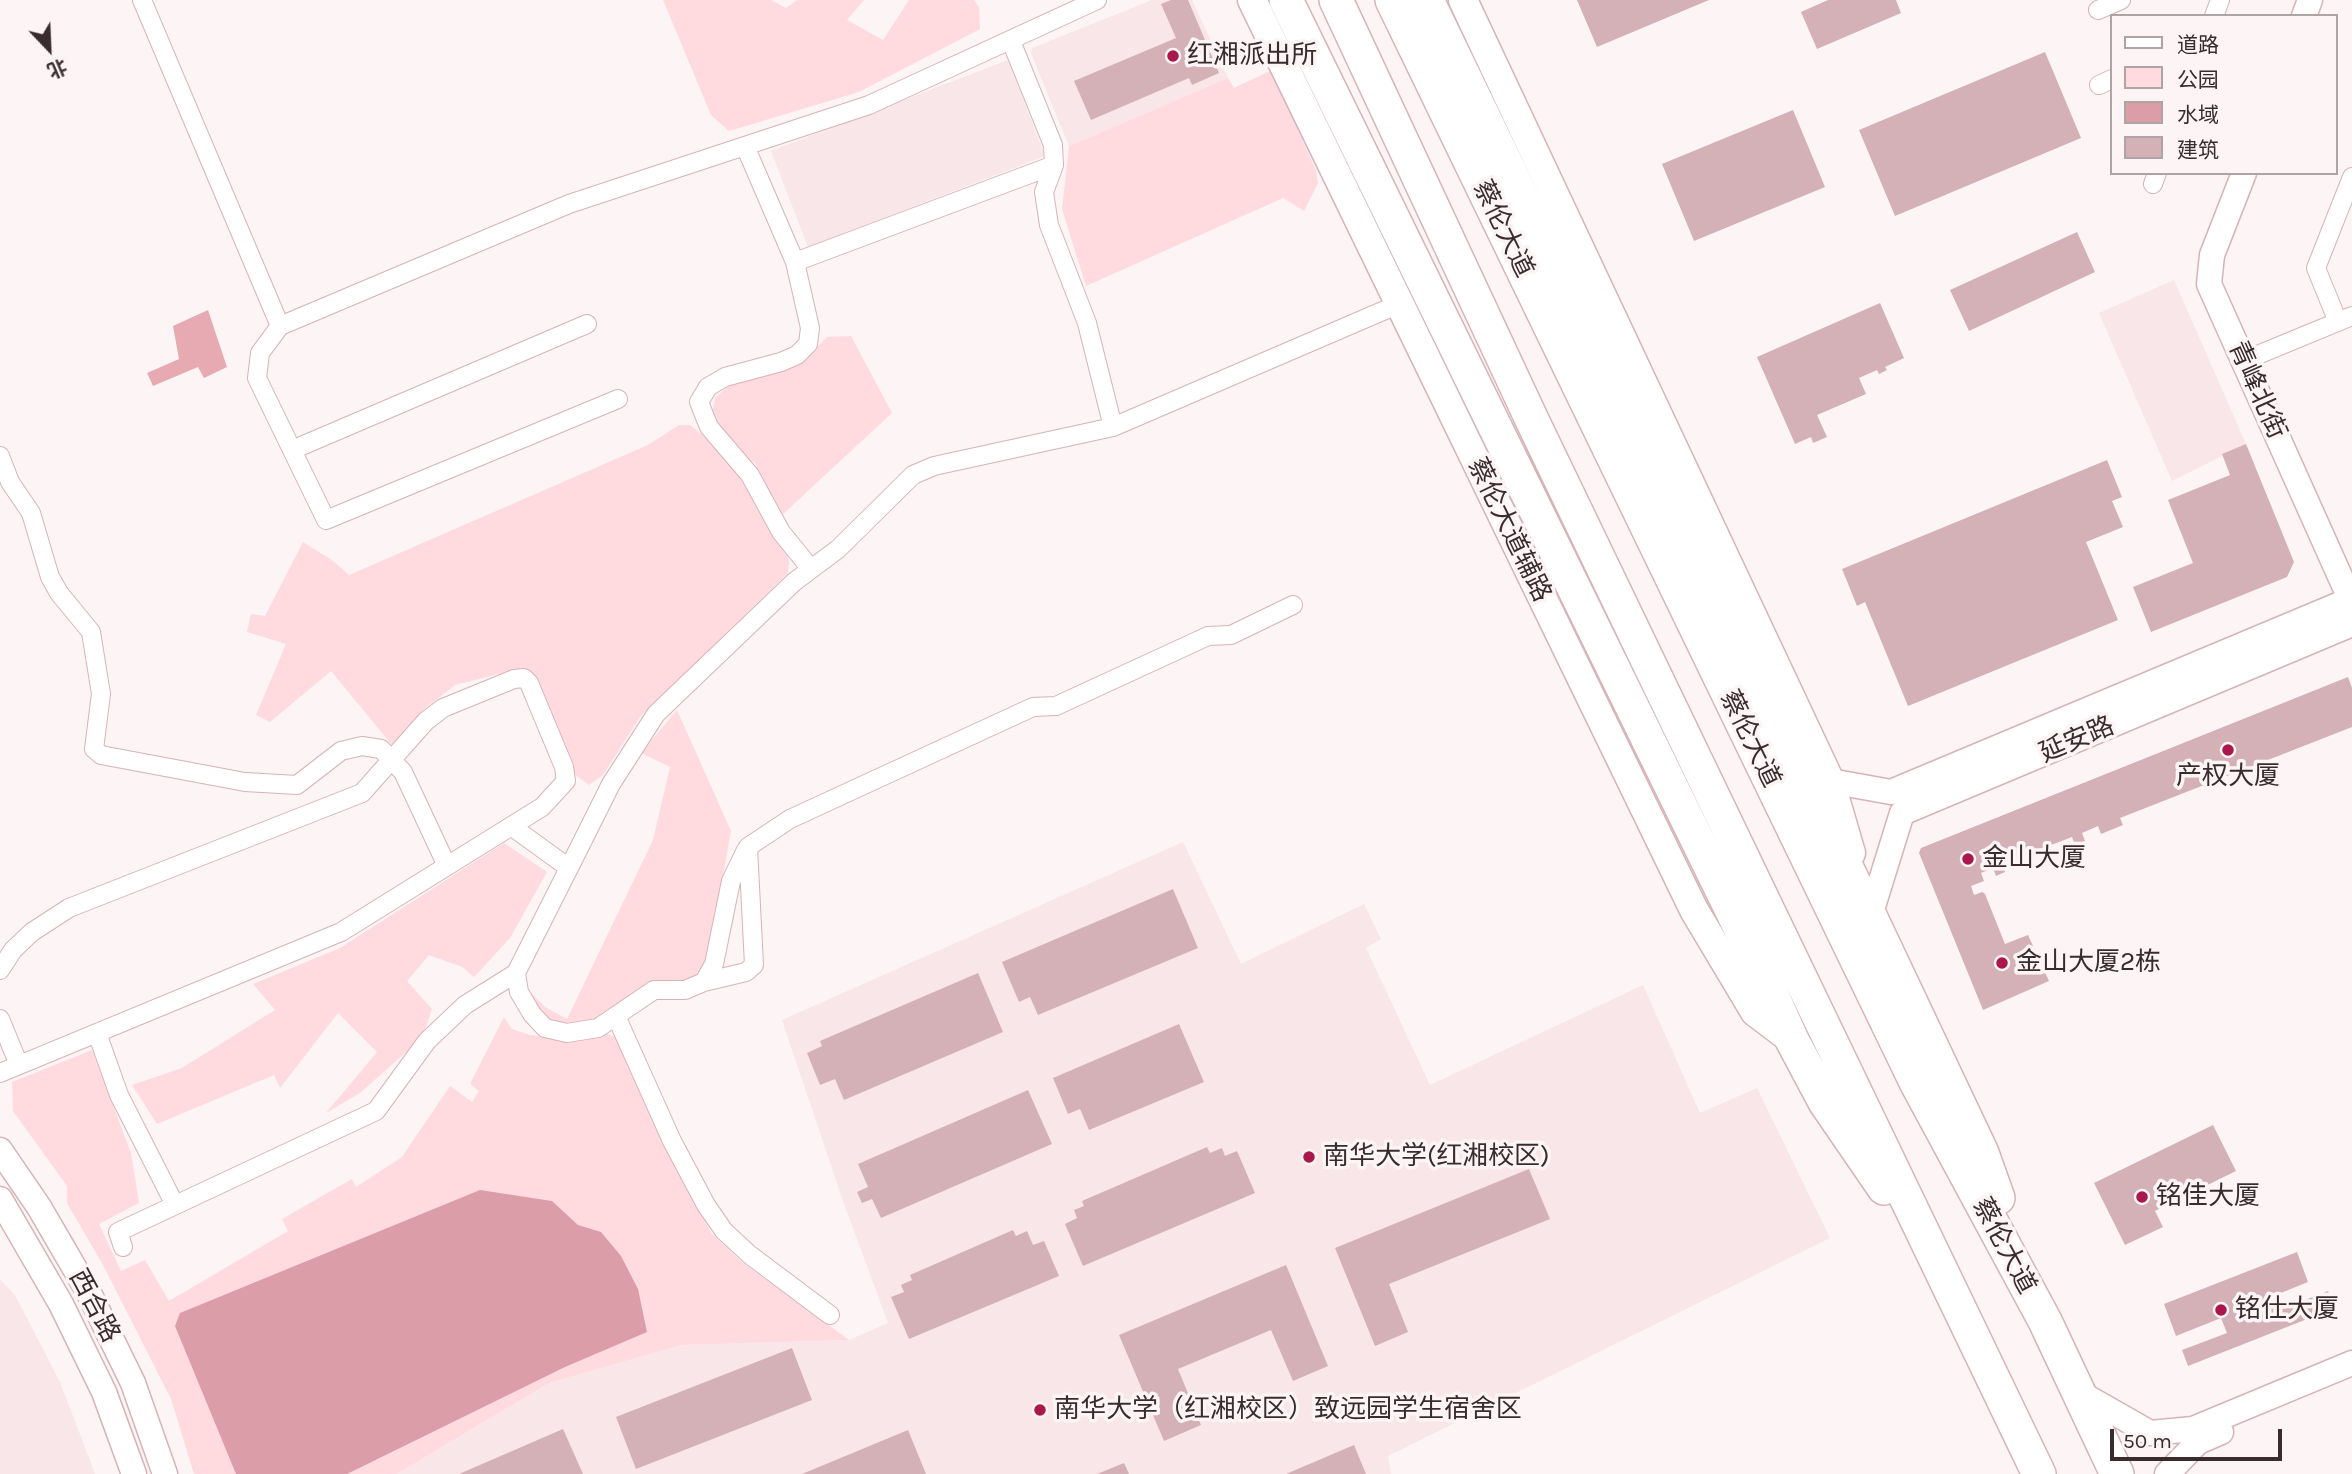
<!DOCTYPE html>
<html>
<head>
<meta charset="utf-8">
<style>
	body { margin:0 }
	#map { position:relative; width:2352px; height:1474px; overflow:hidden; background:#fcf4f5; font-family:Karla,"Noto Sans SC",sans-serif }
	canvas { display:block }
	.legend { position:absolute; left:2110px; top:14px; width:228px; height:161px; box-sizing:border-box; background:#fcf4f5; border:2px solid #aea4a5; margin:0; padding:9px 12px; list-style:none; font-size:21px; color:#3a2c2e }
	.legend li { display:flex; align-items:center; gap:14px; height:35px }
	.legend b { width:35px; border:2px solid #aea4a5 }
	.north { position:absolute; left:14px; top:14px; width:70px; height:70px; -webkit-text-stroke:5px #fcf4f5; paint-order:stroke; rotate:157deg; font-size:19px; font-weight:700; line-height:28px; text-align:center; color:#3a2c2e }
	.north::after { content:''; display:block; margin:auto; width:24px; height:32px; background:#3a2c2e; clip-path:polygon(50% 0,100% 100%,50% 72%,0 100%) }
	.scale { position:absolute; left:2110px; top:1429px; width:172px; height:32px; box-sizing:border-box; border:4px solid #3a2c2e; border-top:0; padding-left:9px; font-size:21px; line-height:24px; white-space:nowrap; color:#3a2c2e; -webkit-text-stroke:5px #fcf4f5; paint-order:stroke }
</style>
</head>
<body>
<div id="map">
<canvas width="2352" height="1474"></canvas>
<ul class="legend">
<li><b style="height:9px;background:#fff"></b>道路</li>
<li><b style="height:19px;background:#ffdadf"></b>公园</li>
<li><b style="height:19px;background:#db9ea8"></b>水域</li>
<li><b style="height:19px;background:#d4b1b6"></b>建筑</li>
</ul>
<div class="north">北</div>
<div class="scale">50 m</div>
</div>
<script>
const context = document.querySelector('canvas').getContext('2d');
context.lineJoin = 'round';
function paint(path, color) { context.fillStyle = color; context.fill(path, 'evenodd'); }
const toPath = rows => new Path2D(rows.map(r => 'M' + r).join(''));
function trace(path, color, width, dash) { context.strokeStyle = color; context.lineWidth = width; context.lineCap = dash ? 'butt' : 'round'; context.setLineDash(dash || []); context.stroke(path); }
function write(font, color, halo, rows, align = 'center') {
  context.font = font + ' Karla,"Noto Sans SC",sans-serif'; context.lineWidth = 7; context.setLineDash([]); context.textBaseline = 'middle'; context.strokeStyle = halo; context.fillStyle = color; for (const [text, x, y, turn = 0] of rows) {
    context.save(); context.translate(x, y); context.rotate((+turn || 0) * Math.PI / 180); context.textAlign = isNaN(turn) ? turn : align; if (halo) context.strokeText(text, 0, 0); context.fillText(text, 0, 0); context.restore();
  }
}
paint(toPath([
	[1152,0,1192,0,1228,78,1069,146,1031,53,1032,48],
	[1008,60,1045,156,808,247,771,151],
	[2174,280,2246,444,2172,481,2099,313],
	[1183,842,1241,964,1364,904,1381,939,1366,948,1430,1085,1643,985,1700,1113,1757,1088,1830,1238,1388,1456,1391,1474,397,1474,549,1383,682,1345,849,1340,888,1323,843,1201,782,1020],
	[0,1279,15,1295,60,1382,95,1474,0,1474]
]), '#f9e6e9');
paint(toPath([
	[663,0,771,0,786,8,797,0,864,0,847,20,883,40,909,0,974,0,979,7,980,29,859,92,729,131,711,115],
	[1272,70,1316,171,1318,183,1304,211,1283,198,1086,286,1062,209,1069,146,1228,78,1234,88],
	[851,336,892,413,781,516,755,463,732,446,720,428,712,414,715,398,728,386,746,377,799,365,827,337],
	[679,425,690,425,721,450,785,547,789,560,788,573,640,717,603,775,589,785,570,771,536,678,522,668,455,685,424,709,392,745,331,671,270,722,256,715,286,644,247,632,251,614,265,616,303,542,332,560,349,575,648,445],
	[677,710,731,831,707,964,698,980,584,1024,562,1028,544,1020,528,990,545,1007,567,1019,653,840,670,767,641,753],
	[504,843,547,872,510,938,474,977,462,967,429,955,407,981,432,1009,422,1038,360,1093,326,1113,377,1052,338,1013,280,1088,274,1075,157,1124,132,1085,182,1068,275,1010,253,984,340,948],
	[504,1017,512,1029,530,1035,585,1040,603,1032,617,1038,665,1147,711,1233,743,1263,849,1340,682,1345,549,1383,397,1474,194,1474,171,1399,103,1265,67,1203,67,1186,13,1111,12,1082,92,1050,131,1153,139,1203,99,1224,121,1271,145,1260,169,1301,288,1231,282,1219,352,1179,356,1187,402,1157,450,1086,472,1102,479,1091,470,1084]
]), '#ffdadf');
paint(toPath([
	[208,310,227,367,204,378,198,367,153,386,147,373,179,359,173,326]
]), '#e7aab3');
paint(toPath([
	[480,1190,552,1201,578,1225,601,1232,621,1256,638,1289,647,1332,565,1367,347,1474,236,1474,175,1326,180,1313]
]), '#db9ea8');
paint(toPath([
	[1171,0,1188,0,1219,73,1192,85,1189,78,1091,120,1074,81,1176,38,1161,4],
	[1577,0,1709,0,1597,47],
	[1828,0,1896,0,1901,13,1817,49,1801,12],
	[2045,52,2081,138,1895,216,1859,130],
	[1793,110,1825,187,1694,241,1662,164],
	[2077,232,2095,272,1969,331,1950,290],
	[1880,303,1904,358,1885,367,1887,370,1879,374,1877,370,1859,378,1866,394,1817,415,1827,437,1813,443,1811,437,1795,444,1757,357],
	[2246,444,2294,562,2287,577,2151,632,2133,587,2193,563,2168,500,2230,475,2222,454],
	[2107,460,2122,497,2112,501,2123,527,2086,542,2118,620,1908,706,1865,602,1857,606,1842,569],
	[2348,677,2352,688,2352,727,2120,818,2123,825,2101,834,2098,826,2082,833,2085,841,2075,845,2072,837,2002,864,2005,872,1996,876,1993,868,1981,873,1984,881,1971,886,1974,895,1982,892,1985,894,2005,944,2028,935,2049,981,1983,1010,1919,853,1921,848],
	[1173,889,1198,948,1038,1015,1030,997,1019,1002,1002,962],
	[978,973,1003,1032,844,1100,835,1079,820,1085,807,1053,822,1046,820,1041],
	[1179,1024,1204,1082,1089,1130,1080,1109,1068,1114,1053,1078],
	[1028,1090,1052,1144,881,1218,872,1199,862,1203,857,1192,868,1187,858,1164],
	[2213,1125,2236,1171,2155,1211,2163,1227,2125,1245,2094,1183],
	[1207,1147,1210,1153,1222,1148,1225,1156,1237,1151,1255,1193,1083,1266,1065,1224,1077,1218,1074,1210,1084,1206,1082,1201],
	[1529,1169,1550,1219,1389,1284,1408,1332,1375,1346,1335,1248],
	[1013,1230,1016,1236,1027,1231,1033,1245,1044,1241,1059,1276,909,1339,891,1297,904,1292,901,1285,912,1280,910,1275],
	[2297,1252,2308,1282,2271,1297,2277,1311,2328,1291,2335,1308,2188,1366,2182,1350,2227,1333,2221,1318,2176,1336,2164,1304],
	[1286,1265,1328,1366,1293,1381,1271,1330,1178,1369,1201,1425,1164,1441,1119,1335],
	[792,1348,812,1400,636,1469,616,1417],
	[563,1429,583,1474,459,1474],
	[908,1430,926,1474,802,1474],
	[1354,1445,1366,1474,1286,1474],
	[1124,1463,1129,1474,1097,1474]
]), '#d4b1b6');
const street = toPath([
	[142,0,280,326,569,204,869,105,1097,0],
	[2098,10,2121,0],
	[2214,16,2220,0],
	[1011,41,1053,145,1054,165,1044,192,1049,225,1087,323,1113,427],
	[2099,85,2112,79],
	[745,146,795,262,810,328,808,344,797,355,781,362,725,377,708,387,699,402,709,427,750,475,781,532,811,569],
	[2153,184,2157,173],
	[795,262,1054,165],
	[2338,322,2316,268,2352,177],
	[280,326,260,353,257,378,326,520,618,399],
	[2243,361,2352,316],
	[292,450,587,324],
	[0,456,10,482,31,513,50,577,59,593,91,632,101,694,94,749,101,755,245,782,297,785,341,751,362,746,381,749,403,772,447,866],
	[511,826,569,868,611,784,656,714,794,582,838,549,913,475,934,466,1113,427,1399,304],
	[0,970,13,950,32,932,69,908,362,793,426,721,443,708,514,679,524,678,529,683,564,767,566,781,542,807,341,932,0,1073],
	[516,973,519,992,532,1014,545,1028,567,1033,598,1028,654,990,685,990,704,982,714,964,731,881,746,850],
	[704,982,746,972,754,965,748,847,790,819,1033,707,1056,706,1208,636,1231,635,1293,605],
	[616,1016,672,1141,706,1205,724,1231,750,1255,830,1315],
	[0,1019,19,1065],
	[97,1033,119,1095,175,1205],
	[123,1247,118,1232,376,1111,427,1041,465,1005,516,973,569,868]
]);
const secondary = toPath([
	[2304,16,2310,0],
	[2244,173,2212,255,2209,284,2352,603],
	[1830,781,1891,792,2352,599],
	[1870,916,1902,813,2352,624],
	[0,1150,39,1207,89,1293,133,1383,165,1474],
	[0,1199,61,1304,104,1392,134,1474],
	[2078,1392,2150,1433,2193,1429,2352,1363],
	[2167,1474,2198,1442,2221,1432]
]);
const primary = toPath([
	[1252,0,1694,910,1755,1012,1792,1040],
	[1463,0,1830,781,1851,853]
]);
const highway = toPath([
	[1286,0,1759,966,1792,1040,1825,1102,1884,1188],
	[1336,0,1532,420,2039,1474],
	[1392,0,1917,1084,2045,1321,2117,1474],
	[1427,0,1870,916,1982,1153,1998,1198]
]);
trace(street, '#d7b3b8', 20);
trace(secondary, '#d7b3b8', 27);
trace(primary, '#d7b3b8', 31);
trace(highway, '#d7b3b8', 36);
trace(street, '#fff', 18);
trace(secondary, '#fff', 24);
trace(primary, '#fff', 28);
trace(highway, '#fff', 33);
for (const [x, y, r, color] of [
	[1173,56,7,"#aa174a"],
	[2228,750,7,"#aa174a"],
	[1968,859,7,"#aa174a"],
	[2002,963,7,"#aa174a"],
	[1309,1157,7,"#aa174a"],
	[2142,1197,7,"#aa174a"],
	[2221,1310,7,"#aa174a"],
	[1040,1410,7,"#aa174a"]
]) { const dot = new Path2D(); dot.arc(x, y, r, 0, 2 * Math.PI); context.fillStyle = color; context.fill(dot); trace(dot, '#fcf4f5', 2.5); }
write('26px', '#3a2c2e', '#fcf4f5', [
	["红湘派出所",1187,56],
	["产权大厦",2228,777,"center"],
	["金山大厦",1982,859],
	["金山大厦2栋",2016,963],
	["南华大学(红湘校区)",1323,1157],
	["铭佳大厦",2156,1197],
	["铭仕大厦",2235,1310],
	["南华大学（红湘校区）致远园学生宿舍区",1054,1410]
], 'left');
write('26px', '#3a2c2e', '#fcf4f5', [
	["蔡伦大道",1503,229,64],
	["青峰北街",2257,390,66],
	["蔡伦大道辅路",1509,530,64],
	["蔡伦大道",1750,739,64],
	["延安路",2077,740,-23],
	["蔡伦大道",2004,1246,62],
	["西合路",94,1306,62]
]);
</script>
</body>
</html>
